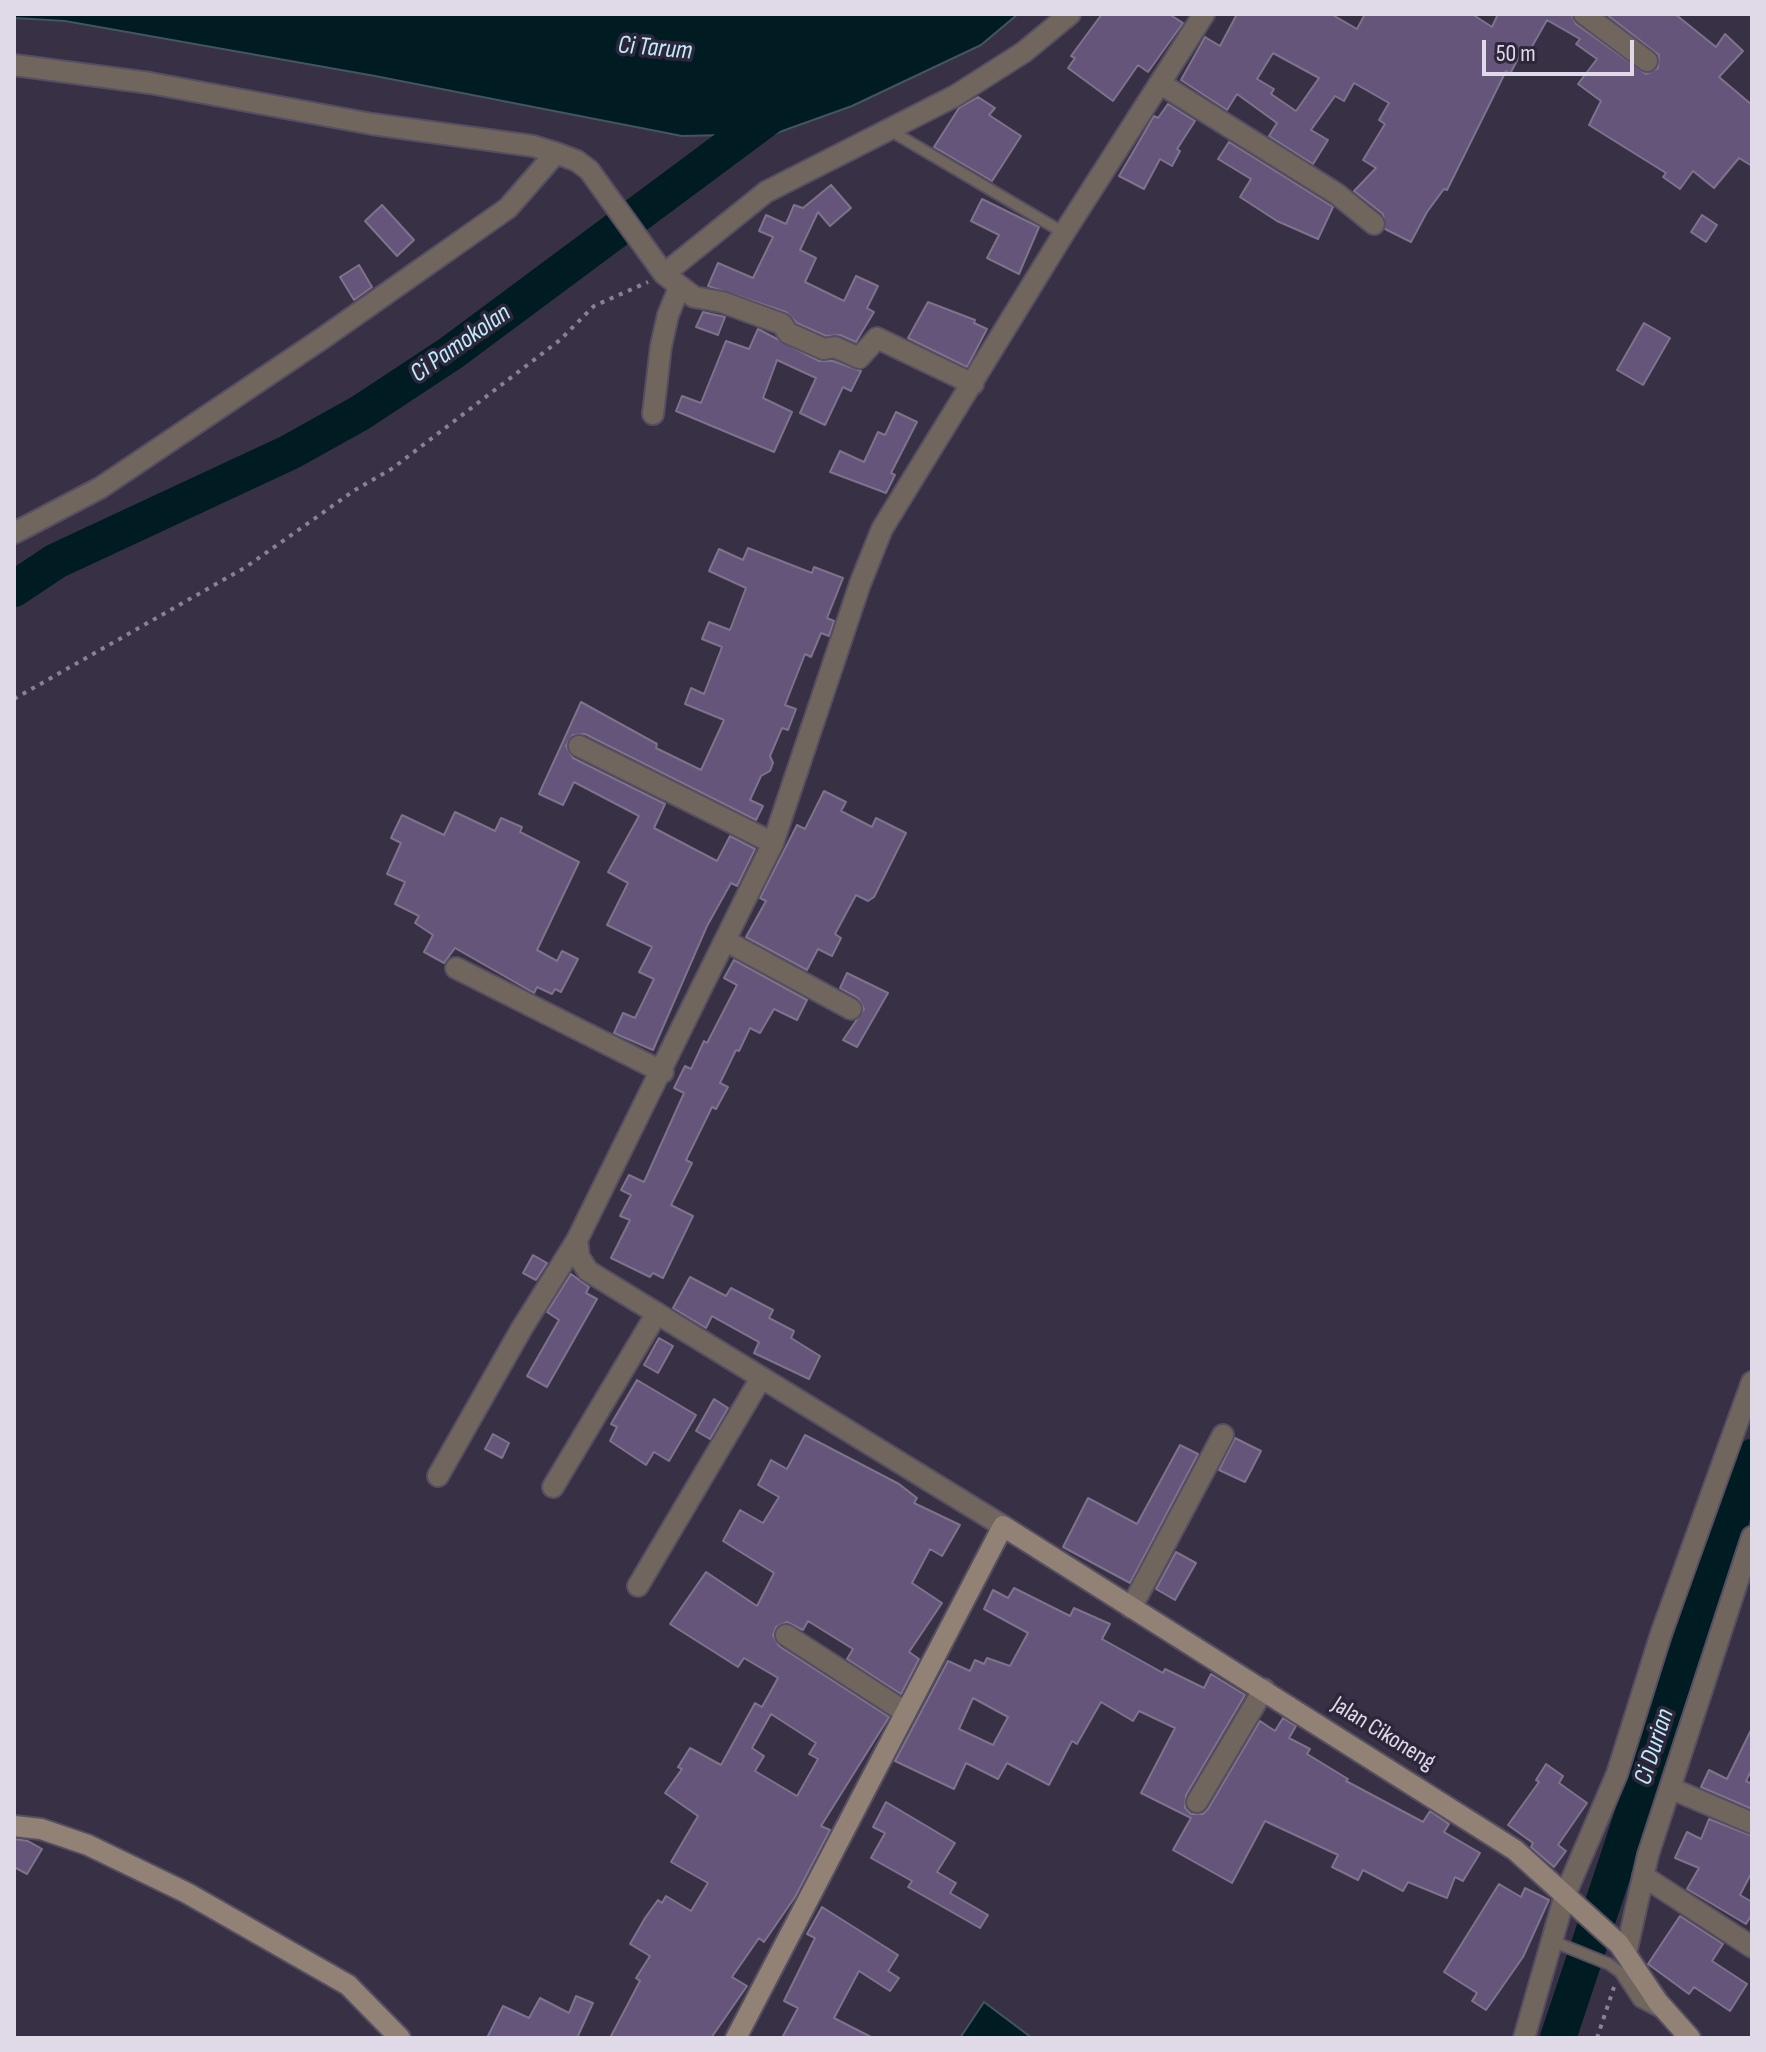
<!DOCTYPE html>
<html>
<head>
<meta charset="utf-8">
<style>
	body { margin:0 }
	#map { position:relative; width:1766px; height:2052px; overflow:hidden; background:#383045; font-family:"Sofia Sans Condensed",sans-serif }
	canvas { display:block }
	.frame { position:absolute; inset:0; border:16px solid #e0dae8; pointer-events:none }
	.scale { position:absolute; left:1482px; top:40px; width:152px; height:36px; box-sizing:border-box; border:4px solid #e0dae8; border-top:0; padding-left:10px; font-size:24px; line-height:28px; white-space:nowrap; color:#e0dae8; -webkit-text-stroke:6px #2e263a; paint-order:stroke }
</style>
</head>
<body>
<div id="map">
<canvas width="1766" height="2052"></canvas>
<div class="frame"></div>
<div class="scale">50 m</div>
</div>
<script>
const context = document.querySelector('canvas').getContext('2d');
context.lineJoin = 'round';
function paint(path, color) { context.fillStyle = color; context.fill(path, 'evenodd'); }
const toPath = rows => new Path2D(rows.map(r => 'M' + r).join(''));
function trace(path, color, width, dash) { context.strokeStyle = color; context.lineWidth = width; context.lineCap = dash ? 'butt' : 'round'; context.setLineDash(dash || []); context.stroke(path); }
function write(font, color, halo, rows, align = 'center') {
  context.font = font + ' "Sofia Sans Condensed",sans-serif'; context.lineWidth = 7; context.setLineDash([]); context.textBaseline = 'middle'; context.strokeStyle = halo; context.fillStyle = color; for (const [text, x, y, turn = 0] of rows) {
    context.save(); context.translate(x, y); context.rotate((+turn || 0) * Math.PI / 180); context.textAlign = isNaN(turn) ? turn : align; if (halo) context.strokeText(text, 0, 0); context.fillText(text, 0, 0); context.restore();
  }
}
const water = toPath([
	[14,14,1018,14,981,45,852,106,774,134,682,136,375,76,65,21,14,18,14,14],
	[984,2002,1032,2038,960,2038,984,2002]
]);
paint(water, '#001c23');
trace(water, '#43555e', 2);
trace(toPath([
	[14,589,56,561,290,452,360,413,451,353,782,107],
	[1558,2038,1752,1457]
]), '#001c23', 36);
const building = toPath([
	[1102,14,1169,14,1183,23,1148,72,1138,65,1113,101,1068,68,1075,58,1071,56,1102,14],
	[1237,14,1331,14,1357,29,1365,14,1472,14,1492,27,1498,14,1571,14,1576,24,1646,74,1658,68,1659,55,1606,14,1675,14,1716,47,1725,34,1743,51,1719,77,1752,105,1752,166,1739,158,1714,188,1693,171,1680,189,1663,177,1666,173,1589,125,1601,101,1578,84,1597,59,1576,44,1580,39,1547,20,1530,50,1524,47,1510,74,1506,71,1447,190,1444,189,1427,212,1411,242,1385,229,1383,214,1354,191,1376,168,1363,160,1385,124,1379,120,1389,103,1354,83,1344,101,1335,96,1311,130,1328,140,1313,164,1269,136,1277,123,1237,94,1227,110,1181,80,1205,37,1220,46,1237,14],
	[1273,53,1319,78,1296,111,1271,94,1274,89,1257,79,1273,53],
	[978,97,995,108,989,115,1021,136,992,181,934,147,959,108,978,97],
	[1168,104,1195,121,1177,149,1180,151,1172,166,1160,159,1144,189,1119,176,1154,116,1158,118,1168,104],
	[1229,142,1333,207,1318,239,1277,221,1240,197,1251,179,1218,159,1229,142],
	[831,185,851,208,830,226,818,212,800,250,816,258,805,282,844,301,856,276,878,286,867,308,874,312,856,342,840,335,826,336,797,323,786,312,708,286,718,263,753,278,773,237,759,231,766,215,786,224,794,205,803,208,831,185],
	[982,199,1039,227,1019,274,987,258,999,235,971,221,982,199],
	[382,205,414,240,397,256,365,221,382,205],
	[1702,215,1717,225,1706,242,1691,232,1702,215],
	[359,265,372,287,354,300,340,277,359,265],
	[928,302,975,320,974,323,987,329,967,367,908,338,928,302],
	[703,312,725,317,718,335,696,327,703,312],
	[1644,323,1670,338,1643,385,1617,370,1644,323],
	[758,329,819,361,833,361,861,371,851,391,843,387,825,425,800,413,816,378,777,360,763,398,792,412,774,452,676,411,682,396,701,403,726,341,749,349,758,329],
	[896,412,917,422,891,473,895,475,886,493,830,472,840,451,864,462,878,432,885,435,896,412],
	[748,548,812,573,814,567,843,578,827,618,834,621,829,636,821,633,811,657,805,654,785,705,796,709,788,730,782,728,770,756,773,763,770,771,761,776,750,800,763,806,756,820,585,734,573,735,566,746,573,758,665,804,654,828,717,861,730,836,755,849,737,886,731,883,707,926,653,1050,614,1033,623,1013,635,1018,654,979,639,972,652,947,607,925,628,883,608,872,639,816,574,782,563,805,539,794,581,702,657,744,656,748,701,770,724,720,685,704,691,688,704,694,722,647,702,639,709,622,730,630,746,588,709,571,719,549,743,560,748,548],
	[824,791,846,802,841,811,872,827,876,818,906,833,874,897,868,901,856,895,835,934,841,938,832,956,818,949,807,970,746,937,766,901,760,898,797,825,805,829,824,791],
	[455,812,495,831,501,818,522,827,520,832,579,862,537,950,557,961,562,951,578,959,561,992,555,989,552,994,537,987,534,993,455,948,444,963,424,952,433,935,415,923,419,916,395,904,405,882,387,874,401,843,391,838,402,815,444,835,455,812],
	[734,960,807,1000,797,1020,774,1009,760,1033,750,1028,739,1051,736,1050,720,1083,728,1087,716,1109,712,1107,686,1160,692,1163,671,1205,693,1216,663,1278,653,1273,650,1277,611,1258,630,1220,620,1216,631,1195,621,1190,629,1175,644,1182,684,1093,674,1088,685,1066,691,1069,704,1041,707,1043,737,985,724,978,734,960],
	[847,973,888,993,857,1047,843,1040,864,1009,858,998,840,988,847,973],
	[533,1255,547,1263,536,1280,523,1273,533,1255],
	[571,1274,589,1287,586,1293,597,1299,547,1387,527,1376,559,1320,547,1312,571,1274],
	[690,1277,726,1296,731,1288,773,1310,769,1318,794,1331,791,1338,820,1356,809,1379,754,1353,759,1342,712,1316,706,1328,673,1308,690,1277],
	[659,1338,673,1346,658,1373,644,1365,659,1338],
	[637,1380,696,1415,669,1461,654,1452,646,1465,610,1441,617,1427,611,1424,637,1380],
	[714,1399,728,1408,710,1439,696,1431,714,1399],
	[493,1434,509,1443,502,1458,485,1449,493,1434],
	[805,1435,899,1484,917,1498,914,1503,960,1525,942,1556,930,1549,912,1583,942,1603,909,1652,919,1659,901,1694,847,1659,853,1649,808,1621,803,1630,787,1622,776,1627,773,1635,779,1646,889,1717,821,1826,830,1830,795,1897,764,1942,759,1938,732,1977,747,1986,711,2038,610,2038,640,1981,636,1978,650,1956,630,1944,645,1918,658,1900,662,1903,666,1896,691,1911,708,1883,671,1862,698,1816,665,1793,682,1769,678,1767,690,1748,721,1765,755,1703,762,1707,778,1678,744,1658,738,1667,670,1624,706,1572,757,1606,774,1573,723,1541,740,1510,763,1523,779,1497,758,1485,771,1460,787,1469,805,1435],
	[771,1714,816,1743,809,1754,818,1759,797,1796,755,1771,764,1756,752,1748,771,1714],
	[1235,1438,1261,1451,1245,1482,1219,1470,1235,1438],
	[1180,1445,1198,1454,1130,1583,1063,1547,1088,1498,1137,1524,1180,1445],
	[1176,1552,1196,1563,1175,1600,1156,1589,1176,1552],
	[1014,1588,1070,1616,1074,1608,1110,1624,1102,1639,1163,1673,1165,1669,1204,1688,1211,1674,1245,1695,1186,1795,1185,1808,1191,1814,1203,1814,1208,1809,1260,1721,1275,1731,1283,1718,1296,1726,1289,1738,1310,1749,1307,1754,1348,1779,1346,1781,1423,1822,1430,1811,1449,1824,1444,1832,1480,1853,1463,1881,1455,1877,1447,1898,1408,1882,1403,1891,1363,1870,1358,1880,1332,1867,1338,1855,1265,1821,1232,1883,1173,1850,1191,1818,1141,1793,1175,1728,1139,1711,1133,1721,1101,1702,1077,1744,1072,1741,1049,1785,1007,1763,998,1779,966,1763,954,1789,895,1761,948,1661,970,1671,975,1660,984,1664,987,1658,1010,1666,1028,1633,984,1609,993,1590,1008,1598,1014,1588],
	[973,1698,1008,1717,993,1745,959,1729,973,1698],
	[1752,1728,1752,1769,1746,1781,1752,1784,1752,1809,1701,1787,1709,1770,1727,1779,1752,1728],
	[1546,1764,1563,1776,1559,1783,1587,1803,1558,1845,1566,1851,1554,1867,1531,1847,1533,1843,1508,1825,1539,1782,1536,1780,1546,1764],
	[886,1802,955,1843,937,1872,956,1883,950,1893,988,1915,980,1928,908,1887,912,1881,871,1858,885,1833,873,1827,886,1802],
	[1709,1819,1752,1836,1752,1872,1740,1895,1752,1902,1752,1914,1746,1924,1687,1889,1699,1868,1675,1858,1687,1832,1701,1839,1709,1819],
	[14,1839,28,1841,42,1849,27,1874,14,1867,14,1839],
	[1499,1884,1521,1897,1525,1888,1549,1900,1523,1957,1486,2010,1472,2001,1477,1993,1444,1972,1499,1884],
	[822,1907,898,1955,888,1971,899,1978,890,1991,859,1971,834,2018,873,2038,782,2038,798,2008,784,2001,815,1938,807,1934,822,1907],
	[1680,1916,1723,1944,1712,1961,1747,1984,1730,2011,1694,1987,1689,1994,1648,1964,1680,1916],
	[576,1996,593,2003,577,2038,487,2038,503,2006,529,2018,540,1998,569,2013,576,1996]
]);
paint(building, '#65557b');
trace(building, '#7d738b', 2);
const lane = toPath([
	[891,131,1064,233],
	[1552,1941,1609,1964,1620,1972,1639,2001,1662,2013]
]);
const street = toPath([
	[1584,14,1647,61],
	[14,65,150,83,372,124,533,146,556,153,577,161,589,170,664,274,766,192,955,96,1024,52,1070,14],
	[1161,84,1337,194,1374,224],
	[664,274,694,297,722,302,782,324,788,333,824,349,835,347,859,358,877,338,973,384],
	[653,414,661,346,668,315,679,288],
	[14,533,100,488,323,338,508,208,556,153],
	[579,746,773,843],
	[726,941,851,1009],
	[456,968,663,1072],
	[438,1476,522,1328,577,1240],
	[553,1487,657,1313],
	[1003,1526,588,1271,579,1257,577,1240,773,843,860,584,882,529,1064,233,1204,14],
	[638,1586,761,1378],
	[1131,1608,1223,1435],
	[786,1635,905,1712],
	[1670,1788,1752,1823],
	[1197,1802,1264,1689],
	[1643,1876,1752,1947],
	[1626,1953,1648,1855,1752,1537],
	[1524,2038,1565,1895,1617,1774,1661,1634,1752,1382]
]);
const secondary = toPath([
	[14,1826,41,1829,88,1845,187,1893,348,1985,400,2038],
	[736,2038,1003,1526,1515,1850,1619,1944,1658,2002,1690,2038]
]);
trace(lane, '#564f62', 14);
trace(street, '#564f62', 24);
trace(secondary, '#564f62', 24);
trace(toPath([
	[14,699,246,567,355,490,393,468,560,340,594,306,648,282],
	[1597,2038,1614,1987]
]), '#898294', 4, [4, 6]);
trace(lane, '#70665e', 10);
trace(street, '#70665e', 20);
trace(secondary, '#918275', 20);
write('24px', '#e0dae8', '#2e263a', [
	["Jalan Cikoneng",1383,1734,32]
]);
write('italic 26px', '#bbeefc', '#2e263a', [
	["Ci Tarum",655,49,5],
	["Ci Pamokolan",461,344,-35],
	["Ci Durian",1655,1747,-72]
]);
</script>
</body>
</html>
